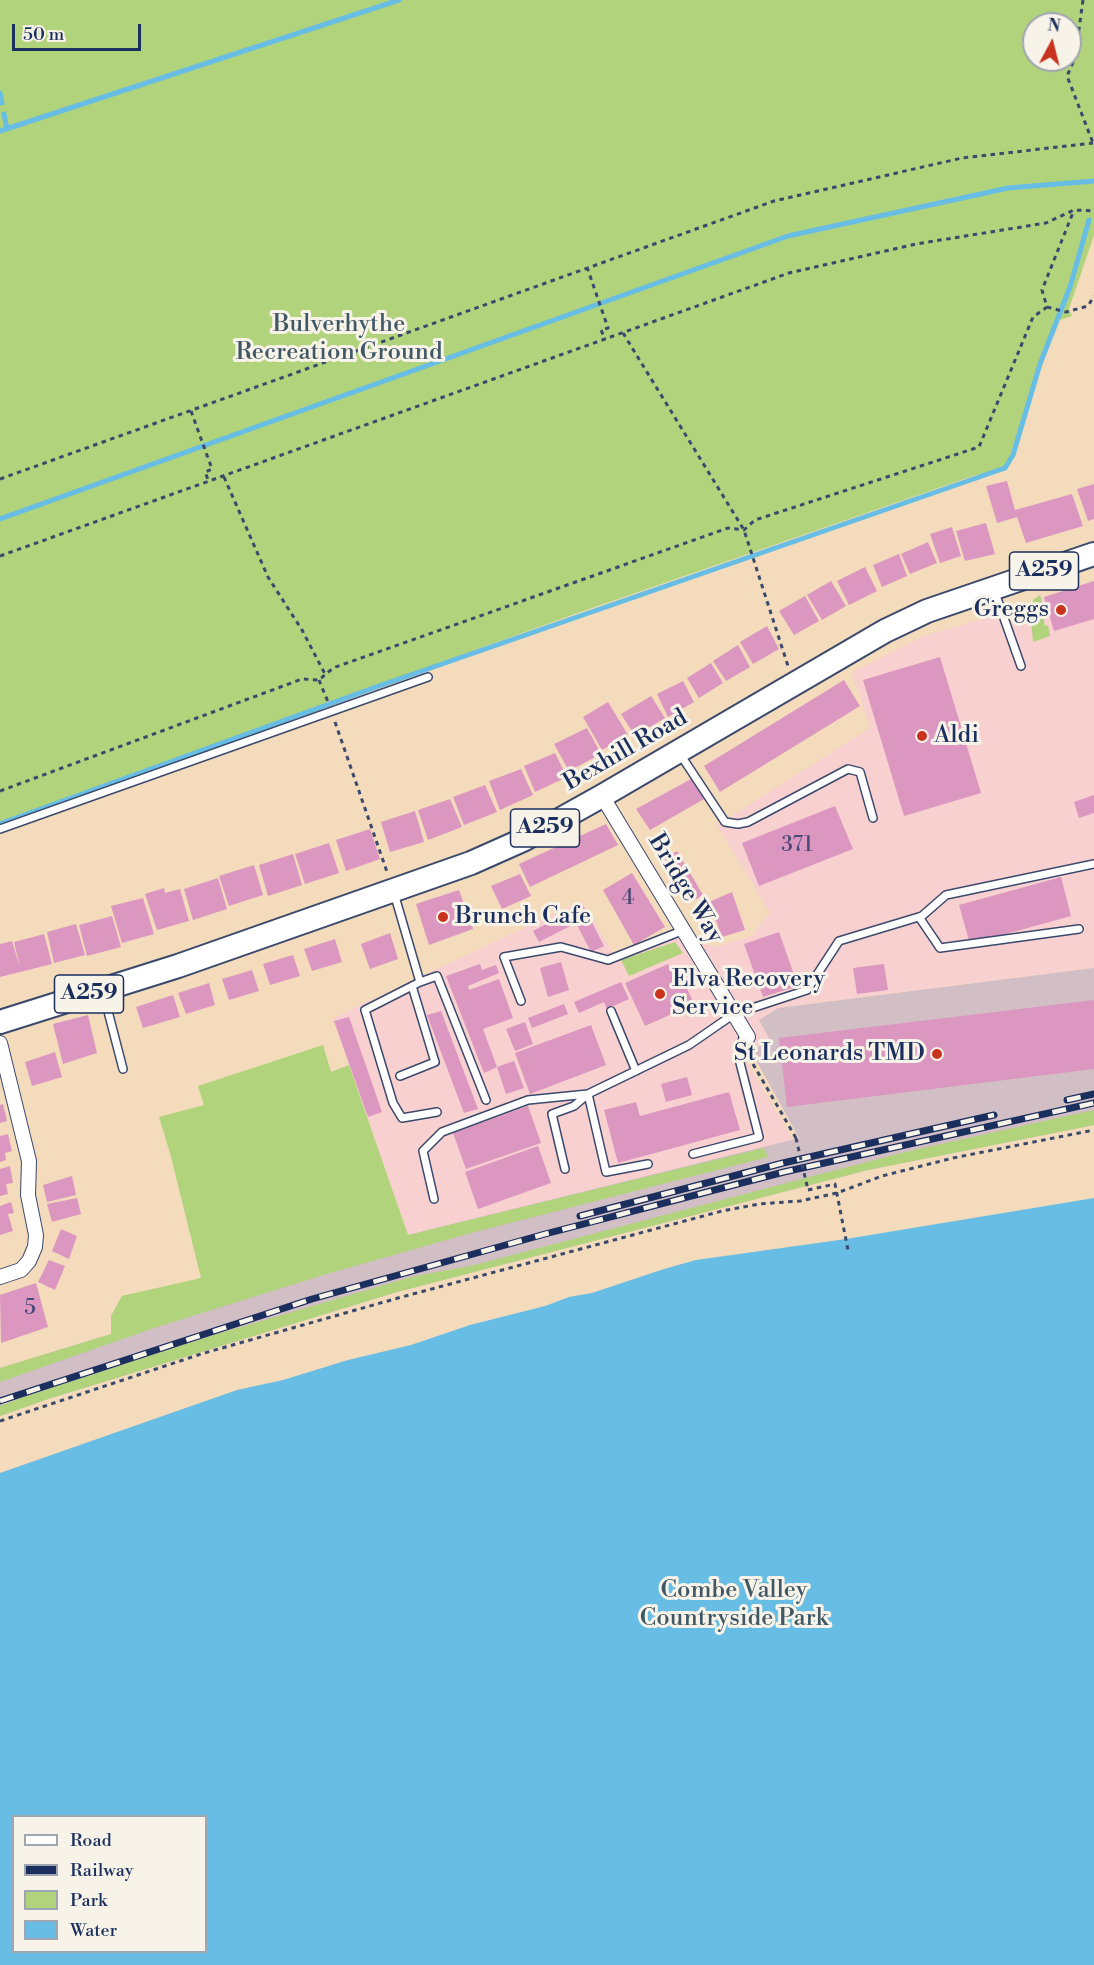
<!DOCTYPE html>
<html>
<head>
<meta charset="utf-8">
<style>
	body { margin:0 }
	#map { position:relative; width:1094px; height:1965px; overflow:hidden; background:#f3dbbc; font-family:"Libre Bodoni",serif }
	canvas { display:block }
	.legend { position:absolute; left:12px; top:1815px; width:195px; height:138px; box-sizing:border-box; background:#f7f3e8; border:2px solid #9fa5b1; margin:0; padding:8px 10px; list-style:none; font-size:18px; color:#1b2f5e }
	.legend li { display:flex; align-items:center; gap:12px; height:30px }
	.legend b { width:30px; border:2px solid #9fa5b1 }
	.north { position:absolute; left:1022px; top:12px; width:60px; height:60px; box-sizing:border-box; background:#f7f3e8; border:2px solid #9fa5b1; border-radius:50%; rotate:7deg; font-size:16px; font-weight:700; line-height:24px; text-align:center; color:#1b2f5e }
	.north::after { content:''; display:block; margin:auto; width:21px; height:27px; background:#c8321e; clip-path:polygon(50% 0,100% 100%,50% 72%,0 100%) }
	.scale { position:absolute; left:12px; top:24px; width:129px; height:27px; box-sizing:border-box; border:3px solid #1b2f5e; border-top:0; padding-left:8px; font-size:18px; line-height:21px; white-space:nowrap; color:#1b2f5e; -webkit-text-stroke:4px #f7f3e8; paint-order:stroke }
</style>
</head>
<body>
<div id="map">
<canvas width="1094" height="1965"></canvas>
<ul class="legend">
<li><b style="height:8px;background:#fff"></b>Road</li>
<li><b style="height:8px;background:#1b2f5e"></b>Railway</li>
<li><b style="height:16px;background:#b1d37c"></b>Park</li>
<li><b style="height:16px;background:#68bde5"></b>Water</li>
</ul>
<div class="north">N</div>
<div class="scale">50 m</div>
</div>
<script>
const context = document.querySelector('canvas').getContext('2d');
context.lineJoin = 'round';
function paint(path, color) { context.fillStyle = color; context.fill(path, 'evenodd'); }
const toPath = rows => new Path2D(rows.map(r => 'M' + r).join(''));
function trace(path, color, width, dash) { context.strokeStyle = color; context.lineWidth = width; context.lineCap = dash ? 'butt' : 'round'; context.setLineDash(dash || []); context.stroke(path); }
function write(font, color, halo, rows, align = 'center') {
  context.font = font + ' "Libre Bodoni",serif'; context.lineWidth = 6; context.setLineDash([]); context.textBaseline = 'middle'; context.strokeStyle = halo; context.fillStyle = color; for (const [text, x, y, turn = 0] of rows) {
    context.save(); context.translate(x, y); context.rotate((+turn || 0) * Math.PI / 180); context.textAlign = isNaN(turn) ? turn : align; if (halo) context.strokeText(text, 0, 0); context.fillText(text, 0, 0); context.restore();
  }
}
paint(toPath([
	[1094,581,1094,968,778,1008,770,1040,743,1055,793,1140,408,1235,333,1018,581,901,614,954,668,932,715,947,751,936,770,913,717,825,870,728,852,672,923,636,996,615,1003,608,1033,602,1044,597]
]), '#f7d0cf');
paint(toPath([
	[1094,968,1094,1125,868,1170,397,1292,48,1399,0,1416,0,1368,111,1334,111,1316,122,1296,408,1235,799,1138,751,1051,770,1040,759,1020,778,1008]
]), '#d2bec5');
paint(toPath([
	[0,0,1094,0,1094,235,1069,309,1072,316,1057,321,1006,467,973,476,572,615,0,822],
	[1034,24,1070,24,1070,60,1034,60],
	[1040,595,1043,605,1041,606,1045,626,1048,625,1050,636,1033,642,1031,620,1033,600],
	[675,942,683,953,629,976,621,960],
	[323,1045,331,1072,349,1065,408,1235,764,1148,768,1157,471,1233,320,1276,154,1328,0,1382,0,1368,111,1334,111,1316,122,1296,201,1278,170,1153,159,1117,204,1105,198,1086],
	[1094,1110,1094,1125,868,1170,397,1292,48,1399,0,1416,0,1406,21,1398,207,1337,411,1277,474,1265,905,1152]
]), '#b1d37c');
paint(toPath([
	[1094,1198,1094,1965,0,1965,0,1473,237,1390,283,1380,348,1360,411,1345,470,1325,545,1306,569,1297,592,1293,664,1269,696,1260,846,1239],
	[14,1816,206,1816,206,1952,14,1952]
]), '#68bde5');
trace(toPath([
	[0,93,2,103],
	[4,114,7,129],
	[0,131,399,0],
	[0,519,788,236,1008,188,1094,181],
	[0,824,376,687,1005,468,1013,455,1040,364,1070,287,1089,220]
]), '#68bde5', 5);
paint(toPath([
	[1007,481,1015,510,1072,494,1083,526,1026,543,1017,517,997,523,986,486],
	[1094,484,1094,519,1088,521,1077,489],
	[986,523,995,554,965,561,956,531],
	[952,527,961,556,940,563,930,534],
	[928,542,937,563,910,574,901,554],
	[899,554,907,576,882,587,873,565],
	[865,567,877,591,849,605,837,581],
	[831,581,846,606,822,620,807,595],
	[1094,581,1094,619,1054,631,1044,597],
	[805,596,819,621,794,635,779,611],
	[767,626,779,649,753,664,740,642],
	[738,645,750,667,726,681,713,661],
	[940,657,981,793,904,816,863,680],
	[711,663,723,683,699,698,687,678],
	[844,680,860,706,720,792,704,766],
	[683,681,694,702,668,717,657,694],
	[651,696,665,718,635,736,621,714],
	[608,702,628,735,602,750,583,717],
	[587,728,601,754,569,771,554,744],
	[555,753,567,777,535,792,524,766],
	[521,769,533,795,500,810,489,781],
	[691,779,704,799,650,830,636,809],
	[485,785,497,812,464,825,453,797],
	[1094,795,1094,813,1079,818,1074,802],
	[450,799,462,827,428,840,418,810],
	[835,806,853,849,759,886,742,843],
	[415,811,424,842,390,852,381,822],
	[606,824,618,845,530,887,519,864],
	[370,829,380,859,346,871,336,840],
	[329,843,339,873,305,884,295,854],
	[677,851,703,895,691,902,664,858],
	[293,854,302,885,268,896,259,865],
	[254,865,263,895,229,906,219,876],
	[632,873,665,927,634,945,603,890],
	[520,874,531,896,502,909,491,886],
	[1061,877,1071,916,970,944,959,905],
	[218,878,227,909,193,920,184,889],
	[164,888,165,893,180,889,189,921,157,930,145,894],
	[459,890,473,929,429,945,416,904],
	[732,892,745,930,722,937,709,902],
	[143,898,154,934,122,943,111,906],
	[583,905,604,946,591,952,576,923,539,942,533,931],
	[112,916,121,947,87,956,79,925],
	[76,924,85,955,54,963,47,932],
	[779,932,798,986,763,997,744,944],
	[390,933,398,959,370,969,361,944],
	[44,934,52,964,0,977,0,944,12,941,20,968,14,942],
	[335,939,342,962,312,971,304,949],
	[293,955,300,976,270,985,263,964],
	[561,962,569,990,548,997,540,968],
	[480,964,482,970,496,965,499,973,468,986,469,990,499,979,513,1018,483,1029,497,1067,484,1073,446,976],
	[668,964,678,985,684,982,694,1004,645,1026,625,983],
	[884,964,888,990,857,994,853,968],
	[252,970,259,991,229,1000,222,979],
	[621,982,629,999,607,1009,604,1002,579,1013,574,1002],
	[209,983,215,1005,186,1014,178,993],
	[173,995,180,1017,143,1028,136,1007],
	[1094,1000,1094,1069,787,1107,779,1038],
	[564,1004,568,1014,532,1028,528,1018],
	[441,1011,478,1109,464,1113,427,1015],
	[88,1015,97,1053,63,1064,53,1024],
	[349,1017,382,1112,368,1117,334,1021],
	[525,1022,533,1044,515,1051,506,1029],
	[591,1025,606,1065,530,1094,515,1053],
	[55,1052,62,1077,32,1086,25,1062],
	[514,1061,524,1088,506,1094,497,1067],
	[687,1077,692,1095,666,1102,661,1084],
	[729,1092,740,1130,618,1163,604,1110,636,1102,640,1116],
	[3,1104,7,1121,0,1123,0,1105],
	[528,1106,541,1143,466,1169,453,1133],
	[8,1134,12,1151,5,1153,6,1160,0,1162,0,1136],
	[538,1146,551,1183,478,1209,465,1172],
	[10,1166,13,1183,6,1184,8,1194,0,1196,0,1169],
	[72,1176,76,1195,47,1202,43,1185],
	[77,1198,81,1214,52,1222,47,1204],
	[11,1202,14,1213,8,1214,13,1231,0,1235,0,1206],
	[61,1229,77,1236,69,1259,52,1251],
	[49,1260,65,1266,55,1290,38,1282],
	[36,1283,48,1327,1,1343,0,1295]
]), '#dc97c1');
const service = toPath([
	[994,590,1021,666],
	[680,754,725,822,738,824,748,822,848,769,860,772,873,818],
	[0,829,428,677],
	[394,893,420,982,437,976,486,1100],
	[919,917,940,948,1079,929],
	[420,982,365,1010,393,1103,402,1118,437,1112],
	[103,992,123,1069],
	[521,1001,504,957,561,947,608,960,684,930],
	[611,1011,636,1071],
	[400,1076,435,1062,412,986],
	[693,1154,759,1137,739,1059,744,1032],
	[648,1164,606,1172,588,1094,689,1045,734,1014,807,990,839,941,922,916,946,895,1094,864],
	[565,1169,552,1114,574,1106,588,1094],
	[434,1199,423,1151,442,1132,528,1100,588,1094]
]);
const minor = toPath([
	[602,796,748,1037],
	[0,1043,29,1161,28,1195,36,1235,35,1247,29,1261,21,1270,0,1277]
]);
const trunk = toPath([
	[0,1022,178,966,471,863,525,839,602,796,885,631,927,611,1094,554]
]);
trace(service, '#3b496c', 10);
trace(minor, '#3b496c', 16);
trace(trunk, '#3b496c', 26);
trace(toPath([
	[1083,0,1075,58,1067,76,1093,143],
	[587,267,608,328,601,330,605,339],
	[1047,307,1066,312,1088,306,1094,296],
	[623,333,744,530,788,666],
	[191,411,212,469,205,472,209,482],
	[224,477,268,577,302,630,325,674],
	[0,479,774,201,962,158,1093,143],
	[0,556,789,273,916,244,1046,223,1074,210,1094,211],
	[319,680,328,702],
	[335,722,387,872],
	[0,791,302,679,319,680,333,668,728,528,744,530,755,520,979,447,1033,317,1047,307,1042,290,1074,210],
	[753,1064,796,1138],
	[808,1190,835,1184,848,1250],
	[0,1421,201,1354,398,1298,722,1211,759,1204,800,1201,837,1193,882,1176,953,1158,1094,1130]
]), '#3b496c', 3, [4.5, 4.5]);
trace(service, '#fff', 7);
trace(minor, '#fff', 14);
trace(trunk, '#fff', 22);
const rail = toPath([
	[1067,1100,1094,1094],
	[580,1216,783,1163,994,1115],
	[0,1401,312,1299,545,1234,784,1172,1094,1103]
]);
trace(rail, '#1b2f5e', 7);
trace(rail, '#f7f3e8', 4.5, [14]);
trace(toPath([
	[796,1138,808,1190]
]), '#3b496c', 3, [4.5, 4.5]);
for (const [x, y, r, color] of [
	[1061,610,6,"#c8321e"],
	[922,736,6,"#c8321e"],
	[443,917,6,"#c8321e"],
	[660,994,6,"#c8321e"],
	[937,1054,6,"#c8321e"]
]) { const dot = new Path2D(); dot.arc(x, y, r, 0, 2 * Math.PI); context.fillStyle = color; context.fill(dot); trace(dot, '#f7f3e8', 2); }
write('21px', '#4b4977', null, [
	["371",797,846],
	["4",628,899],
	["5",30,1309]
]);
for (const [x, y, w] of [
	[1044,571,69],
	[545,828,69],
	[89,994,69]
]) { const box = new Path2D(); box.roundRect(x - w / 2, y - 19, w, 38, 4.5); context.fillStyle = '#f7f3e8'; context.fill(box); trace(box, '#1b2f5e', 1.5); }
write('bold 22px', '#1b2f5e', null, [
	["A259",1044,571],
	["A259",545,828],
	["A259",89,994]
]);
write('24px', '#405866', '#f7f3e8', [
	["Bulverhythe",339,325],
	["Recreation Ground",339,353],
	["Combe Valley",734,1591],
	["Countryside Park",734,1619]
]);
write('24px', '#1b2f5e', '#f7f3e8', [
	["Greggs",1049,610,"right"],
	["Aldi",934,736],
	["Brunch Cafe",455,917],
	["Elva Recovery",672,980],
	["Service",672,1008],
	["St Leonards TMD",925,1054,"right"]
], 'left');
write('24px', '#1b2f5e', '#f7f3e8', [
	["Bexhill Road",626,751,-30],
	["Bridge Way",685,889,59]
]);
</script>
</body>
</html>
